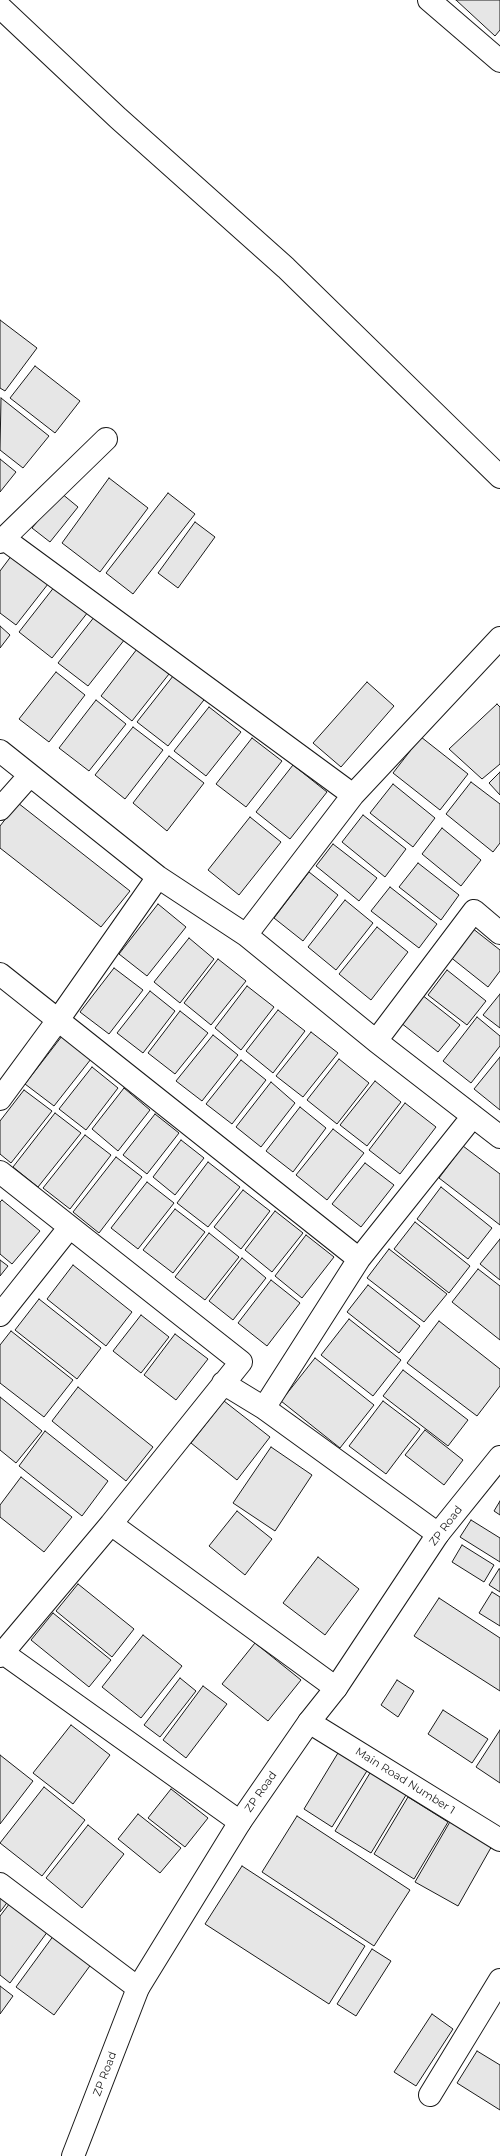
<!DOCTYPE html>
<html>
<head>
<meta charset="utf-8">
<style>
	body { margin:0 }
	canvas { display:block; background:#fff }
</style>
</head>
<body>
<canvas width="500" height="2156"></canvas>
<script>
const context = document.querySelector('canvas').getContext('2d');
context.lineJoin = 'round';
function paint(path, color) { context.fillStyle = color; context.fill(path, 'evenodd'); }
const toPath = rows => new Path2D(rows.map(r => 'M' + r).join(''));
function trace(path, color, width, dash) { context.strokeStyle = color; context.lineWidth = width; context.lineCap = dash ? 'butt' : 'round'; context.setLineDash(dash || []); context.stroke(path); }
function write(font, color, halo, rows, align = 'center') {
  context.font = font + ' Montserrat,sans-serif'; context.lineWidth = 3; context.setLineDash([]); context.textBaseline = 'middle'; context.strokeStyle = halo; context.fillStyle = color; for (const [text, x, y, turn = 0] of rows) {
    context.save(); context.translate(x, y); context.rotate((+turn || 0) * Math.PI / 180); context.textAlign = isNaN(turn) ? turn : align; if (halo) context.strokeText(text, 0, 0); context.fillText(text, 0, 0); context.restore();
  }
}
const building = toPath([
	[456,0,500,0,500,30,495,36,456,0],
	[0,320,37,348,5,391,0,388,0,320],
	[35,366,80,401,55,433,10,398,35,366],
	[1,398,49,436,23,468,0,450,1,398],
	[0,459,16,472,0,492,0,459],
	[109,478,148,508,100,572,62,543,109,478],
	[61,493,78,507,50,542,32,528,61,493],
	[168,493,195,514,133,594,106,573,168,493],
	[195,522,215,537,178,588,158,573,195,522],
	[12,555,48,584,16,625,0,613,0,571,12,555],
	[55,586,88,612,52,658,19,632,55,586],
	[95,616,125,639,88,686,58,663,95,616],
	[0,626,10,635,0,648,0,626],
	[137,649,169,674,132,721,101,696,137,649],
	[177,671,207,696,168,746,137,722,177,671],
	[56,672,85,695,49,742,19,719,56,672],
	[367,682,394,706,341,767,313,743,367,682],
	[96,700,126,724,89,771,59,748,96,700],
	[497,704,500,707,500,764,482,779,449,749,497,704],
	[209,707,241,732,206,776,174,751,209,707],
	[133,727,163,750,125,799,95,775,133,727],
	[421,737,468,774,440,810,393,773,421,737],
	[252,738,282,761,246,807,216,784,252,738],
	[169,756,204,783,167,831,133,803,169,756],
	[293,765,327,792,290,839,256,812,293,765],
	[500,772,500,795,489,783,500,772],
	[471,782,500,804,500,843,493,852,446,814,471,782],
	[393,784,435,818,413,847,370,813,393,784],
	[18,803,130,891,101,927,0,848,0,826,18,803],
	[363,815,406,849,385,877,342,842,363,815],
	[250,817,281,842,239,895,208,870,250,817],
	[442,828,481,860,461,886,422,854,442,828],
	[333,844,377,878,359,901,316,866,333,844],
	[418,863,459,895,441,920,399,887,418,863],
	[309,872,338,895,303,941,274,918,309,872],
	[390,887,437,924,419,948,371,911,390,887],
	[345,900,373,923,336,970,308,947,345,900],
	[158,904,186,927,147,976,119,954,158,904],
	[377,927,408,952,371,1000,339,974,377,927],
	[472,928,500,950,500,971,488,987,449,956,472,928],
	[189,938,214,959,180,1003,154,982,189,938],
	[218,959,246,981,211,1025,184,1003,218,959],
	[114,968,143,990,109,1034,80,1012,114,968],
	[447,970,486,1001,467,1025,428,995,447,970],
	[247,986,274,1007,241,1050,215,1028,247,986],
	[150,991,175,1011,143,1053,117,1033,150,991],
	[417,991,460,1025,438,1052,396,1019,417,991],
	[500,994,500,1028,483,1015,500,994],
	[278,1010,305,1031,273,1073,246,1051,278,1010],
	[180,1011,208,1033,175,1074,148,1053,180,1011],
	[477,1017,500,1036,500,1046,471,1083,443,1061,477,1017],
	[311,1032,338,1053,303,1097,276,1076,311,1032],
	[213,1035,238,1055,202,1101,176,1081,213,1035],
	[62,1036,91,1059,54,1106,25,1084,62,1036],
	[500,1057,500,1110,474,1089,500,1057],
	[339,1059,369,1083,337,1124,307,1100,339,1059],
	[241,1060,266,1080,232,1124,206,1104,241,1060],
	[92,1067,118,1088,86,1130,59,1109,92,1067],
	[375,1081,401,1102,367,1146,340,1125,375,1081],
	[271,1082,295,1103,261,1147,236,1127,271,1082],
	[124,1088,150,1110,118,1151,92,1129,124,1088],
	[24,1090,52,1111,11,1163,0,1154,0,1121,24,1090],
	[405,1103,436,1127,400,1174,369,1150,405,1103],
	[300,1107,326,1128,293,1172,266,1151,300,1107],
	[55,1113,81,1133,38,1187,13,1167,55,1113],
	[155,1114,179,1133,147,1174,123,1155,155,1114],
	[333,1129,364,1153,327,1200,296,1175,333,1129],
	[85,1135,111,1155,70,1209,43,1188,85,1135],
	[181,1140,204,1158,175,1195,153,1177,181,1140],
	[463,1146,500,1174,500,1225,439,1178,463,1146],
	[116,1157,142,1177,99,1233,73,1212,116,1157],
	[208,1162,240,1187,208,1227,177,1203,208,1162],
	[365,1163,394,1185,361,1227,332,1204,365,1163],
	[147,1182,174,1203,138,1249,111,1228,147,1182],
	[441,1187,492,1228,468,1259,417,1219,441,1187],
	[243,1190,270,1211,241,1249,214,1227,243,1190],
	[2,1200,40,1231,12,1264,0,1254,0,1202,2,1200],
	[175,1209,205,1232,173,1273,143,1250,175,1209],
	[275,1211,303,1233,272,1272,245,1250,275,1211],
	[415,1222,470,1266,449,1293,394,1249,415,1222],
	[209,1233,239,1257,205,1300,175,1277,209,1233],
	[306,1235,334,1257,302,1298,275,1276,306,1235],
	[500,1239,500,1280,480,1264,500,1239],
	[389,1249,447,1294,424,1322,367,1278,389,1249],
	[242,1258,266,1278,233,1320,209,1301,242,1258],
	[0,1260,8,1266,0,1276,0,1260],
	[73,1265,132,1312,106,1346,47,1299,73,1265],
	[478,1269,500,1286,500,1340,452,1302,478,1269],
	[271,1280,300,1303,267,1346,238,1323,271,1280],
	[368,1285,420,1326,399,1353,347,1312,368,1285],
	[39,1299,101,1348,77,1379,15,1330,39,1299],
	[141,1315,169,1337,141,1373,113,1351,141,1315],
	[349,1319,401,1360,373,1396,321,1355,349,1319],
	[439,1321,500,1369,500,1386,477,1416,407,1363,439,1321],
	[11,1331,73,1380,44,1417,0,1383,0,1345,11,1331],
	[175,1334,208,1359,176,1400,144,1375,175,1334],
	[315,1358,374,1405,340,1448,281,1401,315,1358],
	[403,1370,468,1420,448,1446,383,1396,403,1370],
	[78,1387,153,1447,126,1481,52,1421,78,1387],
	[0,1397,42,1431,16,1463,0,1450,0,1397],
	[224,1401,270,1437,237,1480,191,1443,224,1401],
	[383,1401,420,1429,386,1474,349,1446,383,1401],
	[425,1430,463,1460,444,1485,405,1455,425,1430],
	[45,1431,108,1481,82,1516,19,1466,45,1431],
	[271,1447,312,1475,275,1531,233,1503,271,1447],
	[21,1477,72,1517,44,1552,0,1517,0,1505,21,1477],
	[500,1501,500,1515,494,1511,500,1501],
	[237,1511,272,1539,245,1575,209,1546,237,1511],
	[471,1520,500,1538,500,1562,460,1537,471,1520],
	[462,1545,494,1565,484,1582,452,1562,462,1545],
	[318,1557,359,1589,325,1635,283,1603,318,1557],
	[499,1569,500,1569,500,1592,489,1585,499,1569],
	[78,1584,134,1629,112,1657,56,1611,78,1584],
	[492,1592,500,1597,500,1626,479,1613,492,1592],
	[439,1598,500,1638,500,1691,414,1636,439,1598],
	[53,1613,111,1660,89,1687,31,1640,53,1613],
	[143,1635,182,1666,141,1718,102,1687,143,1635],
	[255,1643,301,1680,268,1721,222,1684,255,1643],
	[180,1678,196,1691,160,1737,144,1725,180,1678],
	[397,1680,414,1691,398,1717,381,1705,397,1680],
	[203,1686,227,1704,186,1758,163,1740,203,1686],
	[443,1710,488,1739,472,1763,428,1734,443,1710],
	[71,1725,110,1755,73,1804,33,1773,71,1725],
	[500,1730,500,1783,476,1767,500,1730],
	[341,1748,370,1766,332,1827,304,1809,341,1748],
	[0,1755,33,1781,0,1824,0,1755],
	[373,1768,409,1790,371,1853,335,1831,373,1768],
	[44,1787,85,1820,42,1876,0,1843,44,1787],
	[171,1789,208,1818,185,1847,148,1818,171,1789],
	[408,1797,448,1822,414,1879,374,1854,408,1797],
	[138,1814,181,1848,160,1873,118,1839,138,1814],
	[297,1816,410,1890,374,1946,262,1872,297,1816],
	[451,1820,493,1844,458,1906,415,1882,451,1820],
	[88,1825,124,1854,82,1908,46,1878,88,1825],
	[242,1866,365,1946,329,2004,205,1924,242,1866],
	[0,1893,9,1900,0,1912,0,1893],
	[10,1903,48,1931,10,1983,0,1975,0,1916,10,1903],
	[54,1935,92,1963,54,2015,16,1987,54,1935],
	[372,1949,391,1961,356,2016,337,2004,372,1949],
	[0,1986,13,1996,0,2014,0,1986],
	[432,2014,453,2029,416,2086,394,2072,432,2014],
	[477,2051,500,2065,500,2110,457,2083,477,2051]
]);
paint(building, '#e6e6e6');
trace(building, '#1a1a1a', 1);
const street = toPath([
	[429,0,500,61],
	[0,7,118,118,286,268,500,477],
	[3,538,353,795],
	[0,542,106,439],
	[0,751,158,877,246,935,376,1041,500,1137],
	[0,809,30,775],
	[246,935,353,795,500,638],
	[0,974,359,1259],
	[376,1041,474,911,500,933],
	[0,1099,58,1020,158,877],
	[0,1172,241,1362,111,1524,0,1656],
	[0,1315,69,1228],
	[223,1383,264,1408,438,1534],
	[264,1408,359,1259,473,1116],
	[111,1524,336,1688],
	[3,1653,240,1822],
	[309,1722,500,1840],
	[0,1884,138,1988],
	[430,2095,500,1980]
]);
const secondary = toPath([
	[73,2156,138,1988,240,1822,309,1722,336,1688,438,1534,500,1457]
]);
trace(street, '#1a1a1a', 24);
trace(secondary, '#1a1a1a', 24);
trace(street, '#fff', 22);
trace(secondary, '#fff', 22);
write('11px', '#1a1a1a', '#fff', [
	["ZP Road",446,1526,-53],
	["Main Road Number 1",405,1781,32],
	["ZP Road",261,1792,-55],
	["ZP Road",105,2074,-69]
]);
</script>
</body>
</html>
